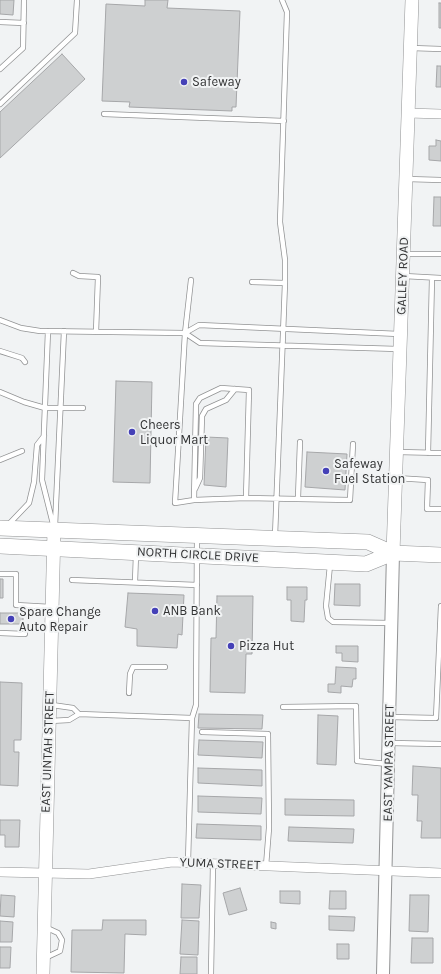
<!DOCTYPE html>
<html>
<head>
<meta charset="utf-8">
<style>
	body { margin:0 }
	canvas { display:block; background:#f1f3f4 }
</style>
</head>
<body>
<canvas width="441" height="974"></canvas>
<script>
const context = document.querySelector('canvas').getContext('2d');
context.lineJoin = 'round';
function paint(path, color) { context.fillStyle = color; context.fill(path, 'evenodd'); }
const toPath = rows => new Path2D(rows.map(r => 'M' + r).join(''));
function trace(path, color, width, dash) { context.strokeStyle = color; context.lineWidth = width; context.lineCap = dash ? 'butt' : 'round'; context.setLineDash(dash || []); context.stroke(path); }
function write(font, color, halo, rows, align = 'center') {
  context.font = font + ' Karla,sans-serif'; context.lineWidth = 4; context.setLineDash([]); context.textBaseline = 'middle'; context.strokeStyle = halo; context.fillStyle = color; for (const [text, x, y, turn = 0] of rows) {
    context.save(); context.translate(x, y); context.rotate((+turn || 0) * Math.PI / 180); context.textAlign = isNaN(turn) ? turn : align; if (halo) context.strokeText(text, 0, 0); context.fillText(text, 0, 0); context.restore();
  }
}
const building = toPath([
	[0,0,14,0,13,15,0,14,0,0],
	[145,0,168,0,167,8,240,11,236,107,232,107,232,111,129,107,130,102,102,101,106,4,145,6,145,0],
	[439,3,441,3,441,28,439,28,439,3],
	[62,54,85,79,0,158,0,112,62,54],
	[437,66,441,66,441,87,436,87,437,66],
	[436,140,441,141,441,161,429,160,429,146,436,146,436,140],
	[434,197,441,197,441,226,433,226,434,197],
	[116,381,152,382,150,483,113,482,116,381],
	[206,437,228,438,226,487,204,485,206,437],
	[307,452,347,454,345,490,305,487,307,452],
	[0,579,3,579,3,598,0,598,0,579],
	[335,584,360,584,360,606,334,605,335,584],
	[287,587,307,587,307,600,305,600,304,622,291,621,291,600,287,600,287,587],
	[128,593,184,595,182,635,178,634,177,648,137,646,137,629,125,627,128,593],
	[217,596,253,596,252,654,246,654,245,693,210,692,211,638,216,638,217,596],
	[0,613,23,613,23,624,0,624,0,613],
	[336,646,358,646,358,662,342,661,342,653,336,653,336,646],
	[336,667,356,668,356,679,353,679,352,687,341,686,341,693,328,692,328,684,335,684,336,667],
	[0,682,22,683,21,740,14,740,14,752,19,752,18,786,0,785,0,682],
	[199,714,263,715,262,729,198,728,199,714],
	[318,715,338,716,336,765,317,764,318,715],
	[199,740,263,742,262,758,198,755,199,740],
	[413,766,441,768,441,838,421,838,422,821,417,821,418,795,412,795,413,766],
	[198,768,262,770,262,786,198,783,198,768],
	[198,796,262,798,261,814,198,812,198,796],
	[285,799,354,800,354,816,285,815,285,799],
	[0,820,20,820,19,847,5,847,5,835,0,835,0,820],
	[197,824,261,826,261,840,196,838,197,824],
	[289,827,354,829,353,843,288,841,289,827],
	[182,884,201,885,199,918,181,918,182,884],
	[240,888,247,910,229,915,223,893,240,888],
	[280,891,300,891,300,904,280,903,280,891],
	[330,891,346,891,346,909,329,909,330,891],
	[1,895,15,896,14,917,0,916,1,895],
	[410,895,429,895,428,932,409,931,410,895],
	[329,916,355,917,354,931,329,930,329,916],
	[103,920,146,920,146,935,125,934,124,973,71,972,72,930,102,930,103,920],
	[182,920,199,921,198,955,180,954,182,920],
	[0,921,13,922,12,942,0,942,0,921],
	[271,922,276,923,276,929,271,928,271,922],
	[412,938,433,938,433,963,411,963,412,938],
	[337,944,349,944,349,959,337,959,337,944],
	[0,947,11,947,10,968,0,968,0,947],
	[181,957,197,957,197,974,180,974,181,957]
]);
paint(building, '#ced0d1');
trace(building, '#a6a7a9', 1);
const service = toPath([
	[0,22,24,23],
	[411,48,441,49],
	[0,69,23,48,24,0],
	[0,104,75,33,77,0],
	[104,114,284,121],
	[407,179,441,180],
	[405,254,441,254],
	[73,273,79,276,98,277,96,332],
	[404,276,441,278],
	[191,280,185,333,175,503,194,500,246,498,350,500,353,444],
	[252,282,285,283],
	[0,320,21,328,40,331,185,333],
	[48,331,42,480,54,528],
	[398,349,200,343,185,333,199,325,399,334],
	[0,351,22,358,25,362],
	[0,392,24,402,45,408,83,408],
	[398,452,441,453],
	[428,453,432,278],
	[0,460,22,451],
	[396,478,428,480,427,509,441,509],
	[195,489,200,478,202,416,206,409,226,400,235,389],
	[298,498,300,442],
	[194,500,196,404,200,398,221,388,249,390,246,498],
	[8,525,29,503,34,482,37,445,44,436],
	[55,526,64,331],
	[275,536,285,283,285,260,280,222,287,12,282,0],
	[330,565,326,606,328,618,333,622,390,623],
	[0,574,16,574,16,605,51,607],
	[72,580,197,585],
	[135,582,136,554],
	[0,633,25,634],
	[129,693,130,674,133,667,165,667],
	[52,705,73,708,79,714],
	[283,707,356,706,357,761,388,764],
	[390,717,436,718,441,606],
	[50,721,69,720,79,714,192,718,196,705,197,537],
	[202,732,268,734,269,828,266,866],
	[390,743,441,744],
	[188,862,192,718],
	[45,958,60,951,62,940,58,933,45,927],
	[211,974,213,864]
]);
const minor = toPath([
	[408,113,441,114],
	[0,872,89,874,172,862,441,873]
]);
const tertiary = toPath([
	[383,974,393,553]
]);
const secondary = toPath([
	[393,553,412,0],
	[43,974,54,530]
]);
const primary = toPath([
	[0,528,368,542,393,553,441,555],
	[0,546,366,564,393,553]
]);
trace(service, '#929394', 6);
trace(minor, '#929394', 10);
trace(tertiary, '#929394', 14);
trace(secondary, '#929394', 14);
trace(primary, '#929394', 16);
trace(service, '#fff', 4.5);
trace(minor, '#fff', 9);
trace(tertiary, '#fff', 12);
trace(secondary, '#fff', 13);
trace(primary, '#fff', 15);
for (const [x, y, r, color] of [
	[184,82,4,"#4541b7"],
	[132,432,4,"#4541b7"],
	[326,471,4,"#4541b7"],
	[155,611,4,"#4541b7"],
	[11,619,4,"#4541b7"],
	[231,646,4,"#4541b7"]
]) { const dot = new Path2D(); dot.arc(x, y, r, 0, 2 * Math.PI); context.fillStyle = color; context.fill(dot); trace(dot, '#f1f3f4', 1.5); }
write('13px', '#333435', '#f1f3f4', [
	["Safeway",192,82],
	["Cheers",140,425],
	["Liquor Mart",140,440],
	["Safeway",334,464],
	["Fuel Station",334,479],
	["ANB Bank",163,611],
	["Spare Change",19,612],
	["Auto Repair",19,627],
	["Pizza Hut",239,646]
], 'left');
write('13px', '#333435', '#f1f3f4', [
	["GALLEY ROAD",403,276,-88],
	["NORTH CIRCLE DRIVE",198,555,3],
	["EAST UINTAH STREET",48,752,-88],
	["EAST YAMPA STREET",389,763,-89],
	["YUMA STREET",220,864,2]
]);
</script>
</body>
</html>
